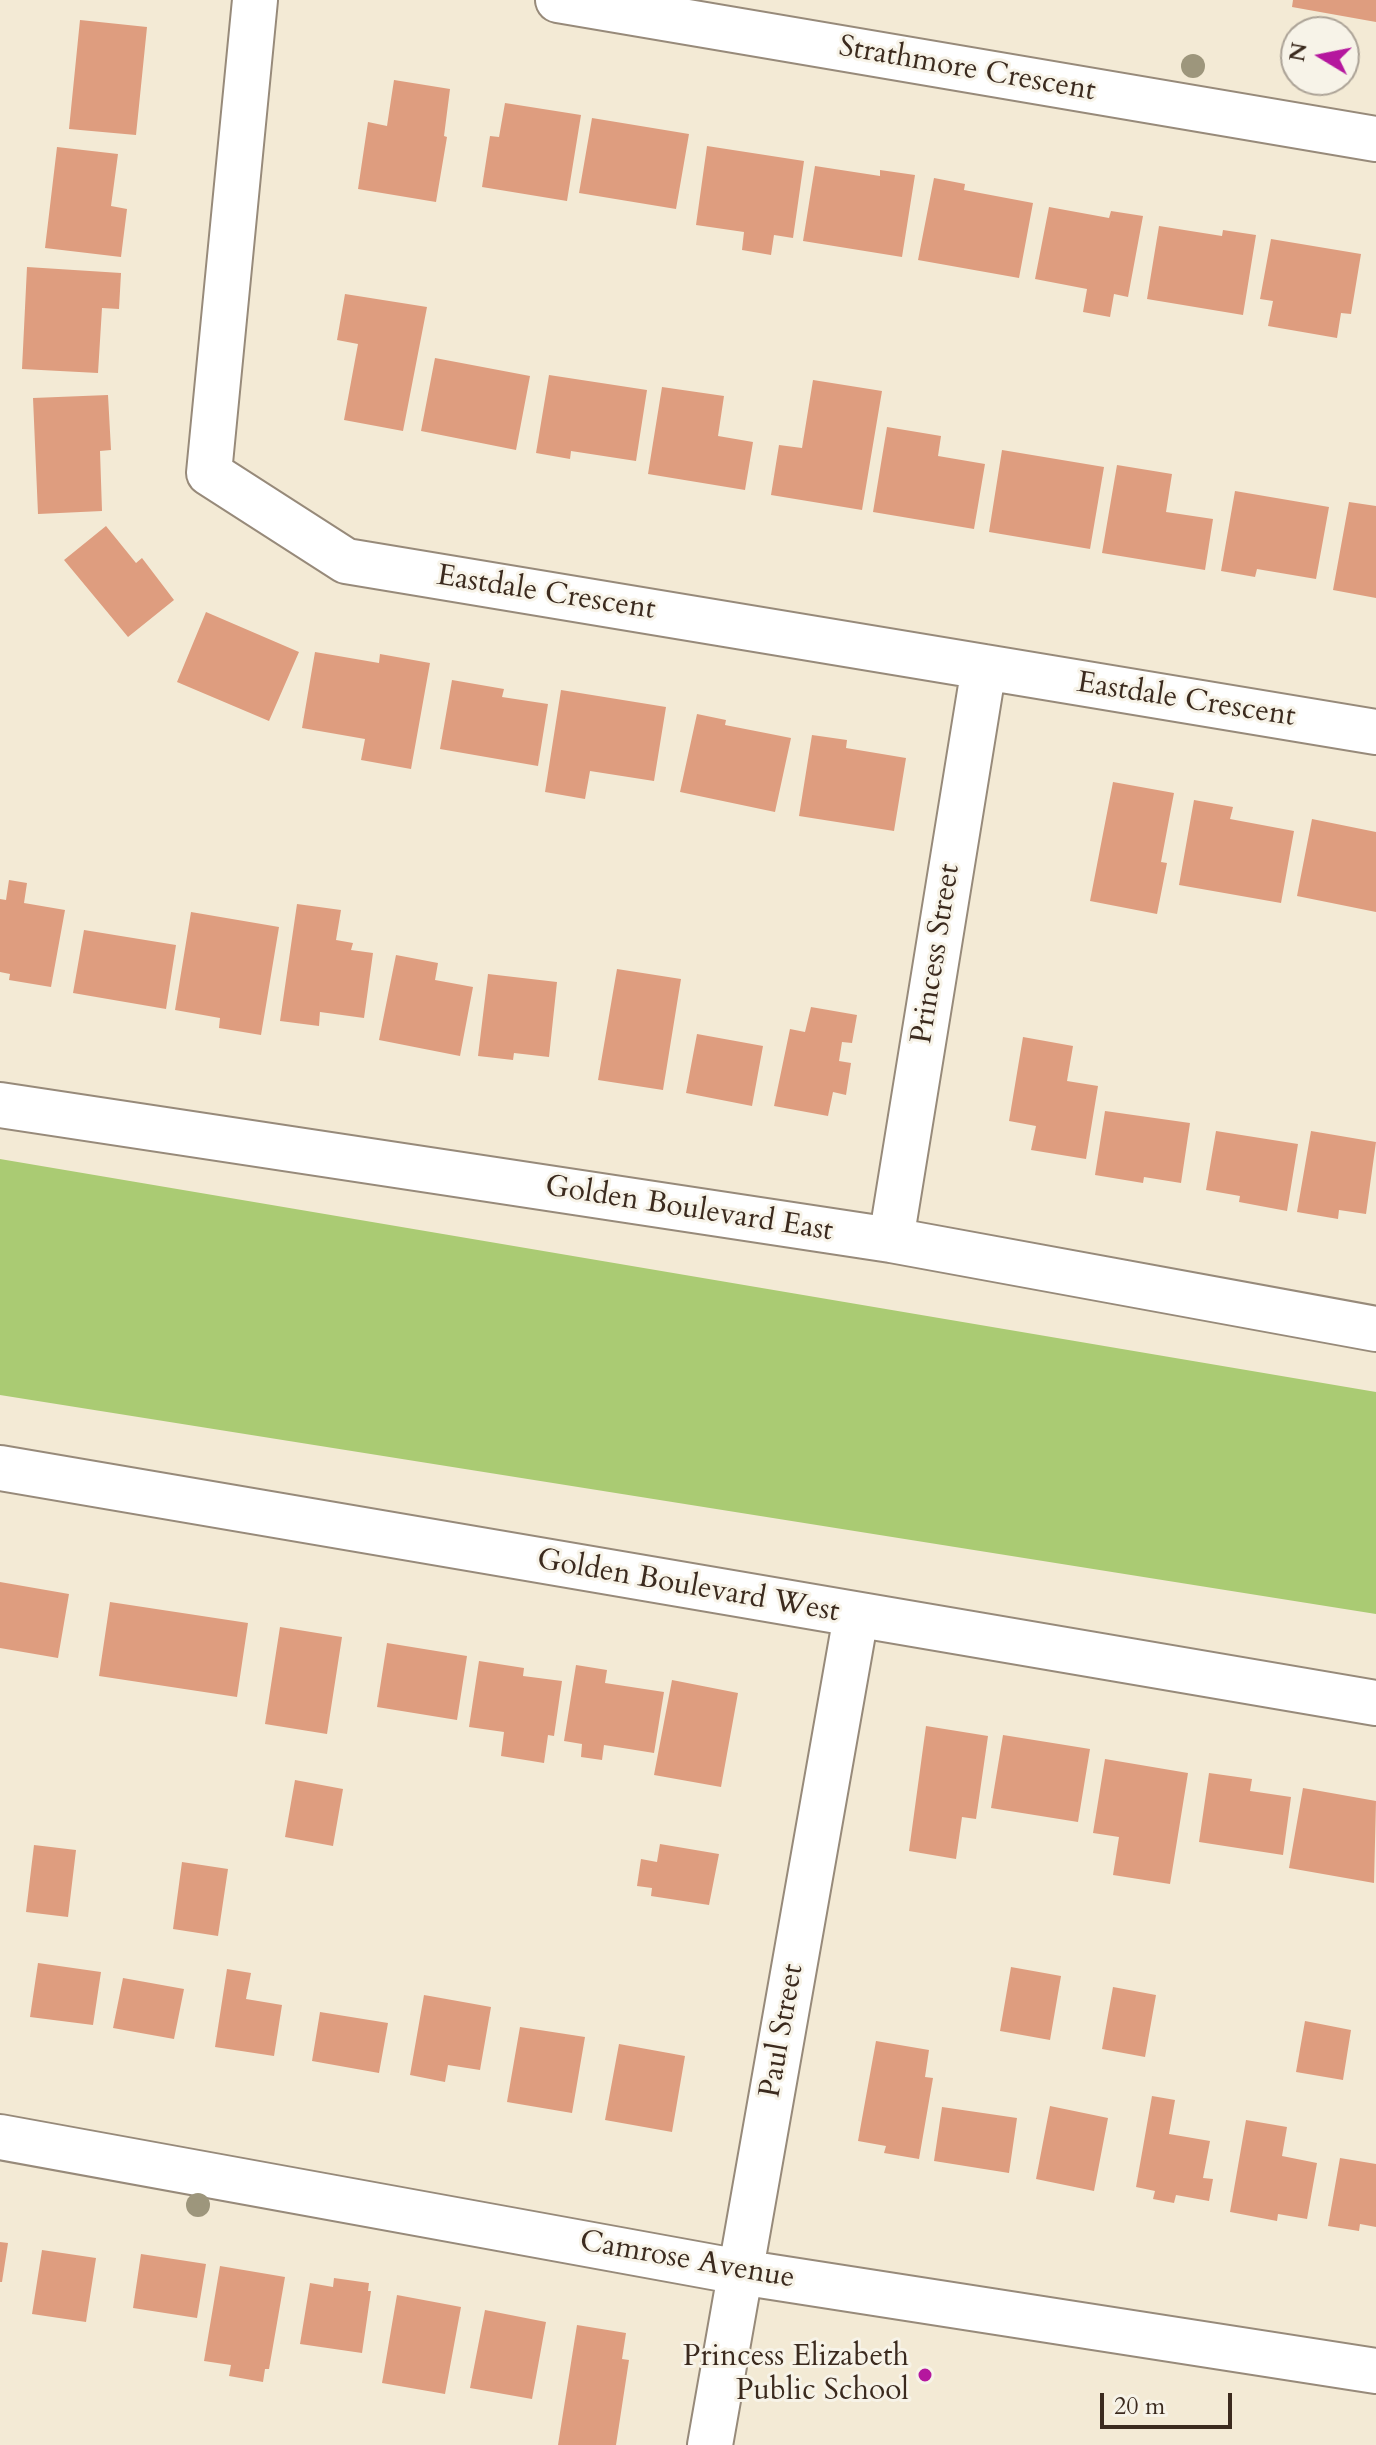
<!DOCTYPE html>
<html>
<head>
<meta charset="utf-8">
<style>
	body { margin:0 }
	#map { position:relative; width:1376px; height:2445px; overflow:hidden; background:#f3ead5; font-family:Cardo,serif }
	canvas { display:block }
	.north { position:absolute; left:1280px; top:16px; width:80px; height:80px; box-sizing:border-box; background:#f7f3e8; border:2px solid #aca397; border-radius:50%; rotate:280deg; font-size:22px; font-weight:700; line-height:32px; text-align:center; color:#3b2a1e }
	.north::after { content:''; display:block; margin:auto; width:28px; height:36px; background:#b5179e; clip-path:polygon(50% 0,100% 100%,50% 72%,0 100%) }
	.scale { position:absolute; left:1100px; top:2393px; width:132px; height:36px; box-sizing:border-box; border:4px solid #3b2a1e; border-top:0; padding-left:10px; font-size:24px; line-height:28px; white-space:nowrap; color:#3b2a1e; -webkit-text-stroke:6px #f7f3e8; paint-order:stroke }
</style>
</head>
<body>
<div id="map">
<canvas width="1376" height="2445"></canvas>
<div class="north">N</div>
<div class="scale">20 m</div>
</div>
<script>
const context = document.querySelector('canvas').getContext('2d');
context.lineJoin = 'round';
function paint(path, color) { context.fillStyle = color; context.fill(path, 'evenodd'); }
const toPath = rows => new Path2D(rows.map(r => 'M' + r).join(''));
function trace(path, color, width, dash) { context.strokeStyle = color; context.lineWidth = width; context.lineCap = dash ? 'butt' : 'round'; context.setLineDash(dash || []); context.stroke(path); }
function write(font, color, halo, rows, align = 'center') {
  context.font = font + ' Cardo,serif'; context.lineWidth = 6; context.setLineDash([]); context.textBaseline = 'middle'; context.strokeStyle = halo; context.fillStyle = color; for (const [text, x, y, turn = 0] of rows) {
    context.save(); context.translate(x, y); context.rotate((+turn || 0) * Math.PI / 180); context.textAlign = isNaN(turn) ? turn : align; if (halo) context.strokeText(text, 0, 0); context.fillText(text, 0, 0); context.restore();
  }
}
paint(toPath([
	[0,1159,1376,1392,1376,1614,0,1395]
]), '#aacb73');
paint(toPath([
	[1293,0,1376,0,1376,22,1292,7],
	[80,20,147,27,136,135,69,129],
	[394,80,450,89,444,136,447,137,436,202,358,189,368,122,387,126],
	[505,103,581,115,567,201,482,187,490,136,499,137],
	[592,118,689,134,676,209,579,193],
	[707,146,804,161,793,238,774,235,771,255,742,250,744,232,696,225],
	[57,147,118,154,111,206,127,209,121,257,45,248],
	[815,166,880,176,880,170,915,175,902,257,803,241],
	[934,178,965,184,964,190,1033,203,1019,278,918,260],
	[1049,207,1109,218,1111,211,1143,216,1128,297,1114,294,1110,317,1083,312,1087,289,1035,279],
	[1159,226,1222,236,1223,230,1256,235,1243,315,1147,299],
	[1271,239,1361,254,1351,314,1341,313,1337,338,1268,326,1273,301,1260,299],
	[27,267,121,273,119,309,102,308,98,373,22,369],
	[345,294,427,307,403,431,344,420,358,344,337,340],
	[435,358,530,376,516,450,421,431],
	[549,375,647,390,636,461,571,451,570,459,536,453],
	[813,380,882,391,862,510,771,495,779,445,802,448],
	[662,387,724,396,718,436,753,442,745,490,648,474],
	[108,395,111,450,100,451,102,511,38,514,33,398],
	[887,427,941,436,938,456,985,464,974,529,873,512],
	[1002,450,1104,467,1090,549,989,532],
	[1117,465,1172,474,1166,512,1213,519,1205,570,1102,553],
	[1235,491,1329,507,1316,579,1257,569,1255,577,1221,571],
	[1349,502,1376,506,1376,598,1333,590],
	[106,526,136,563,142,558,174,600,128,637,64,560],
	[206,612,299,652,269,721,177,682],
	[315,652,379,663,380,654,430,663,411,769,361,760,365,739,302,728],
	[452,680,504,689,502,697,548,704,538,766,440,749],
	[561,690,666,707,654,781,590,771,585,799,545,792],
	[697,714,726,720,725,725,791,738,775,812,680,792],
	[812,735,847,740,846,748,906,758,894,831,799,816],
	[1113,782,1174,793,1161,862,1167,863,1157,914,1090,901],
	[1194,800,1233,807,1230,819,1294,831,1281,903,1179,885],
	[1312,819,1376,832,1376,912,1297,896],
	[9,880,27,883,24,903,65,910,51,987,9,980,10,974,0,972,0,899,6,900],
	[297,904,341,910,336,940,353,943,351,950,373,953,364,1018,320,1012,319,1026,280,1021],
	[191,912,279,927,261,1035,219,1028,220,1018,175,1010],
	[84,930,176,945,166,1009,73,993],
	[396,955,438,963,435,980,473,987,460,1056,379,1040],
	[617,969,681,979,663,1090,598,1080],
	[488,974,557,982,549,1057,514,1053,513,1060,478,1056],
	[811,1007,857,1015,852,1043,842,1042,839,1061,851,1063,846,1095,833,1092,828,1116,774,1106,790,1029,805,1032],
	[697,1034,763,1046,752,1106,686,1093],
	[1023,1037,1073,1046,1067,1081,1098,1086,1086,1159,1031,1150,1036,1126,1009,1121],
	[1105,1111,1190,1123,1181,1183,1144,1177,1143,1183,1095,1175],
	[1216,1131,1298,1144,1287,1211,1239,1202,1240,1196,1206,1190],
	[1311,1131,1376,1142,1366,1214,1339,1210,1338,1219,1297,1212],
	[0,1582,69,1594,58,1658,0,1648],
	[110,1602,248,1623,237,1697,99,1676],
	[280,1627,342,1637,327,1734,265,1724],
	[387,1643,467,1656,457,1720,377,1707],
	[479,1661,524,1668,523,1676,562,1681,554,1736,548,1735,544,1763,501,1756,504,1732,469,1727],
	[576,1665,607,1670,605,1683,664,1692,654,1753,604,1745,602,1760,581,1757,582,1744,564,1741],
	[672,1680,738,1693,721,1787,654,1775],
	[926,1726,988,1736,976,1819,962,1817,956,1859,909,1851],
	[1003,1735,1090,1749,1078,1822,991,1808],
	[1105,1759,1188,1773,1170,1884,1113,1875,1119,1837,1093,1833],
	[1209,1773,1252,1779,1250,1791,1291,1797,1283,1855,1199,1842],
	[295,1780,343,1789,333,1846,285,1837],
	[1303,1788,1376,1801,1374,1883,1289,1868],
	[660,1844,719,1854,709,1905,651,1896,652,1888,637,1886,641,1859,657,1862],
	[34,1845,76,1850,68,1917,26,1912],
	[182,1862,228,1869,218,1936,173,1929],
	[38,1963,101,1972,93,2025,30,2017],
	[1011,1967,1061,1976,1050,2040,1000,2031],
	[227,1969,251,1973,246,1999,282,2005,274,2056,215,2047],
	[123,1978,184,1989,174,2039,113,2028],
	[1113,1987,1156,1995,1145,2057,1102,2049],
	[424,1995,491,2007,480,2070,448,2065,445,2082,410,2075],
	[320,2012,388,2023,379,2073,312,2061],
	[1305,2021,1351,2030,1343,2080,1296,2072],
	[520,2027,585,2037,572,2113,507,2102],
	[876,2041,929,2050,925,2077,933,2078,919,2159,884,2153,886,2146,858,2141],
	[619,2044,685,2056,672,2132,605,2120],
	[1152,2096,1175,2100,1169,2134,1210,2141,1203,2178,1213,2179,1209,2201,1176,2195,1174,2203,1153,2199,1155,2191,1136,2187],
	[1050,2106,1108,2118,1094,2191,1036,2179],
	[942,2107,1017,2118,1009,2173,934,2161],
	[1246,2120,1287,2127,1282,2156,1317,2163,1307,2219,1278,2214,1277,2221,1230,2212],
	[1340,2158,1376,2164,1376,2227,1360,2224,1359,2231,1328,2226],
	[0,2242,8,2243,2,2282,0,2282],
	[42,2250,96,2258,86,2322,32,2314],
	[141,2254,206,2264,197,2318,133,2308],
	[220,2266,285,2277,269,2369,265,2369,263,2382,229,2376,231,2365,204,2361],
	[334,2278,369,2283,368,2291,371,2291,362,2353,300,2344,310,2283,333,2287],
	[397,2295,461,2307,445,2394,382,2383],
	[485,2310,546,2322,532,2399,470,2388],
	[577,2325,626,2333,622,2359,629,2360,616,2445,558,2445]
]), '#de9d7f');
const minor = toPath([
	[255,0,209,473,346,561,1376,732],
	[558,0,1376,139],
	[0,1105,891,1240,1376,1329],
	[891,1240,984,667],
	[0,1468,1376,1703],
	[0,2137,740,2272,1376,2371],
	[710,2445,856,1616]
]);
trace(minor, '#978a7a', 48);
trace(minor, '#fff', 44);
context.fillStyle = '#9d967c';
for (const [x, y] of [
	[1193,66],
	[198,2205]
]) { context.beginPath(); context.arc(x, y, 12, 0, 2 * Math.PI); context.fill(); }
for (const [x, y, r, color] of [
	[925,2375,8,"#b5179e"]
]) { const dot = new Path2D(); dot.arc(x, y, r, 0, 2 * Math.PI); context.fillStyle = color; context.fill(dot); trace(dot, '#f7f3e8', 3); }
write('30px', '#3b2a1e', '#f7f3e8', [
	["Strathmore Crescent",967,70,10],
	["Eastdale Crescent",546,594,9],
	["Eastdale Crescent",1186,701,9],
	["Princess Street",937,954,-81],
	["Golden Boulevard East",689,1210,9],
	["Golden Boulevard West",688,1587,10],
	["Paul Street",783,2031,-80],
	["Camrose Avenue",687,2261,10]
]);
write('30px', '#3b2a1e', '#f7f3e8', [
	["Princess Elizabeth",909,2358],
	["Public School",909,2392]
], 'right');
</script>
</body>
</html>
